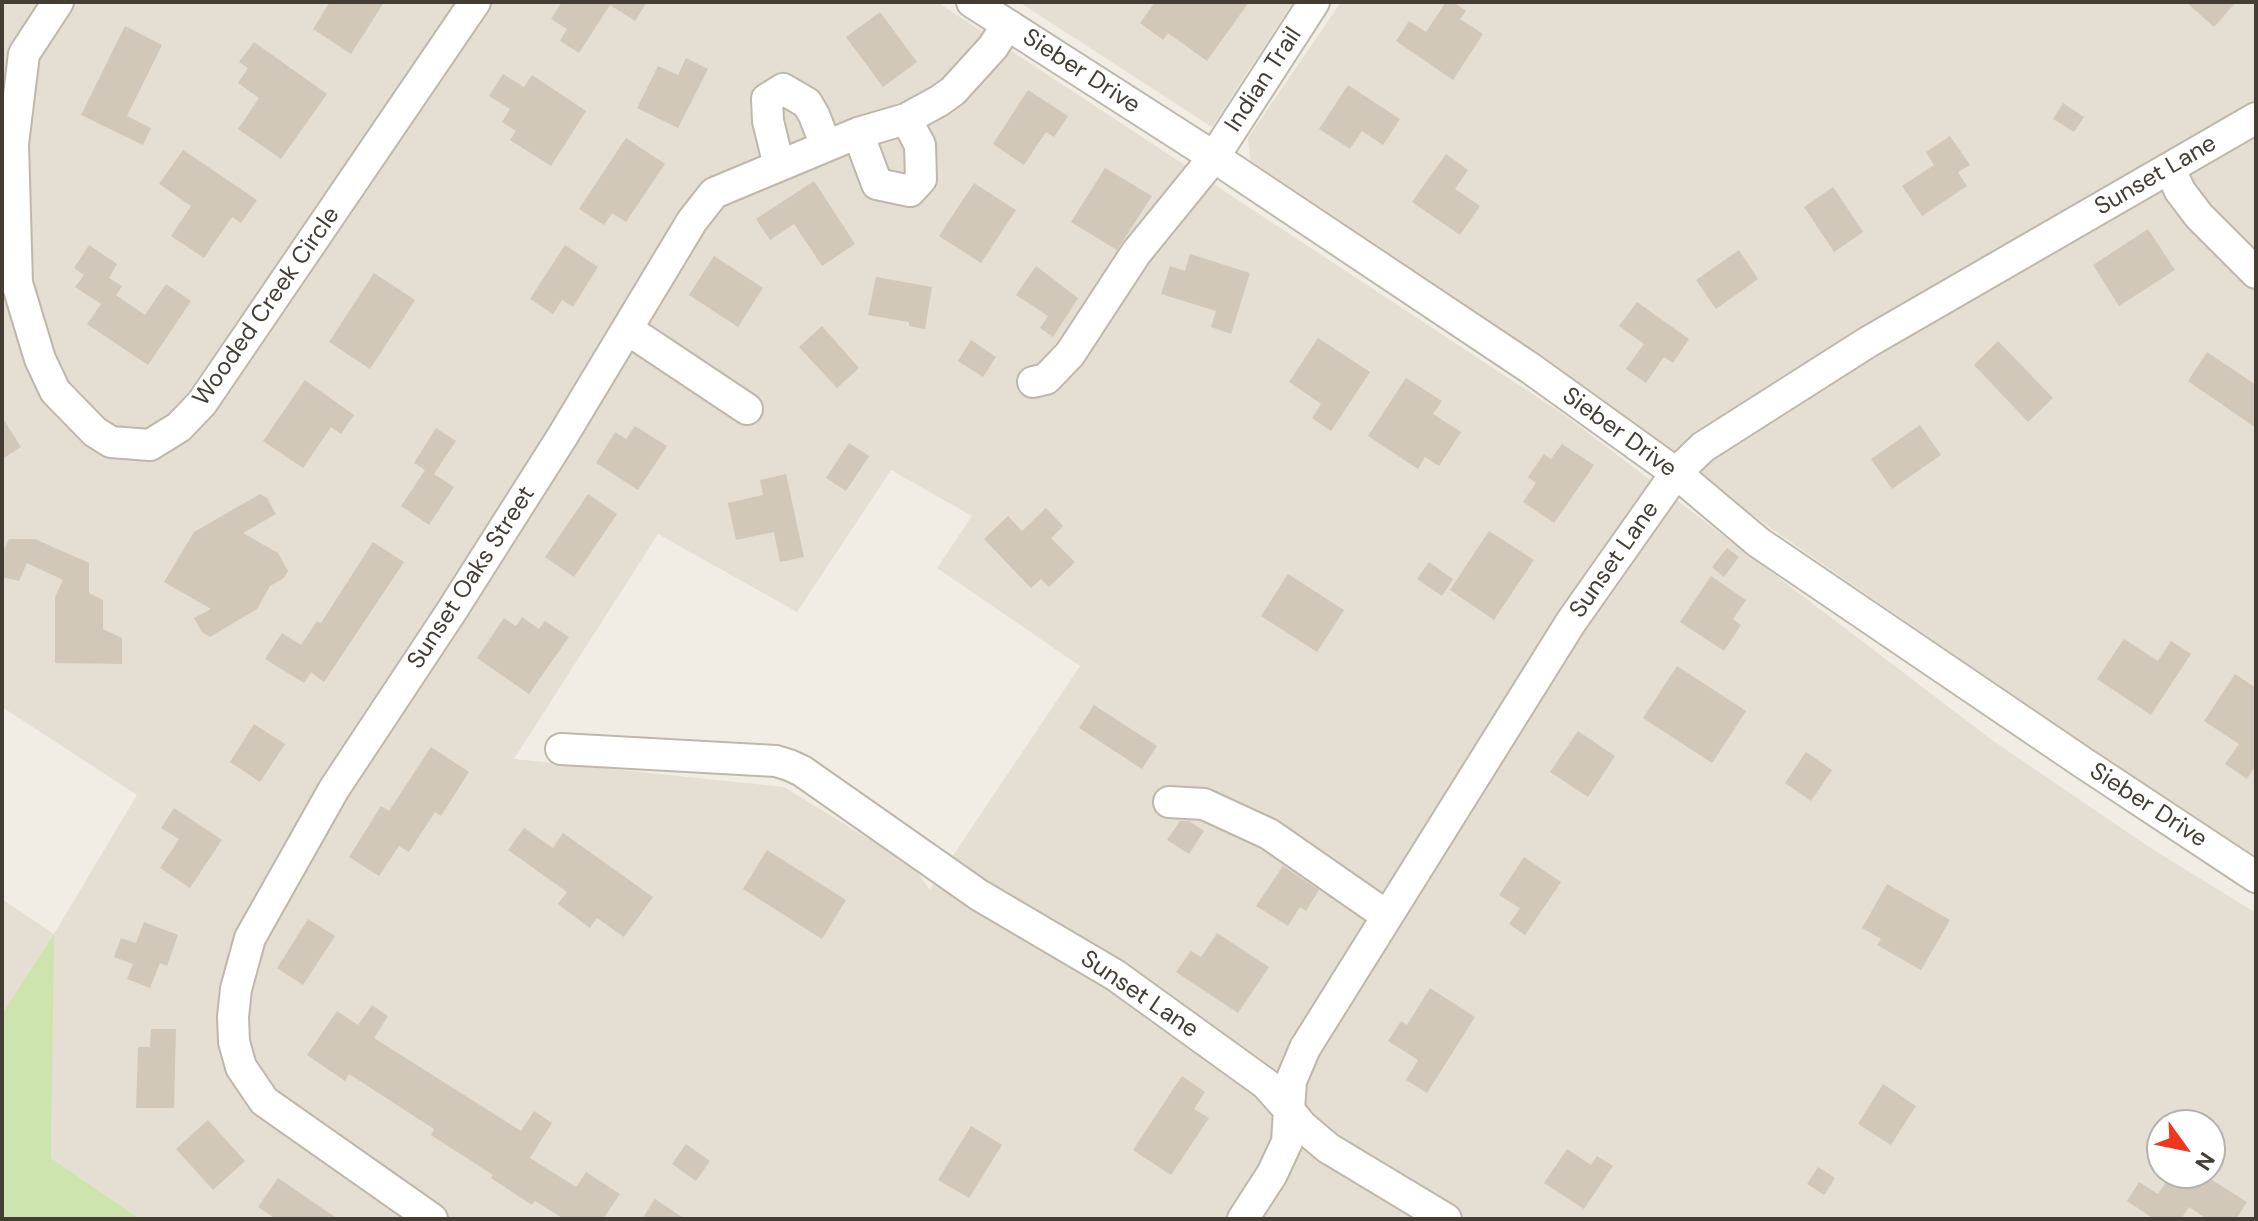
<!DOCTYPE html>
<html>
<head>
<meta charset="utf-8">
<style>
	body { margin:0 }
	#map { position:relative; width:2258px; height:1221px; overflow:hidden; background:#f1ede4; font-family:"DM Sans",sans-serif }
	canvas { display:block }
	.frame { position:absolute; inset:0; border:4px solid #433d34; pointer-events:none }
	.north { position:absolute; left:2146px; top:1109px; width:80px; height:80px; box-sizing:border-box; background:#fff; border:2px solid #b4b1ae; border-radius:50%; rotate:123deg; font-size:22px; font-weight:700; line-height:32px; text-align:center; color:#433d34 }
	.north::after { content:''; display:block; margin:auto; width:28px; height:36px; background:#ee371e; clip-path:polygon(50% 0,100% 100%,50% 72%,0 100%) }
</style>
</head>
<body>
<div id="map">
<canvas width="2258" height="1221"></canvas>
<div class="frame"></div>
<div class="north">N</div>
</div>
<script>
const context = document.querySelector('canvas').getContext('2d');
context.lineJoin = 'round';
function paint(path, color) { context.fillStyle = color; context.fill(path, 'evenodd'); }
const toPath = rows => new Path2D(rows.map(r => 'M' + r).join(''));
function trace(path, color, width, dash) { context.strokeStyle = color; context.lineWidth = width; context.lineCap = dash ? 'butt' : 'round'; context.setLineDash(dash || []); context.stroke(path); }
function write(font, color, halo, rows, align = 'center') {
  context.font = font + ' "DM Sans",sans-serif'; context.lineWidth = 6; context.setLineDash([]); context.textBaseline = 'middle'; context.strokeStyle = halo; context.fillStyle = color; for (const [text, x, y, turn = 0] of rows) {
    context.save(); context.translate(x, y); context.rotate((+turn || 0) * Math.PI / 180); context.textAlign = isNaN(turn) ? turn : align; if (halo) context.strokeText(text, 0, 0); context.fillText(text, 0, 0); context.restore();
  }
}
paint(toPath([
	[2,2,937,2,1566,416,1992,740,2149,847,2256,913,2256,1219,140,1219,51,1158,53,936,2,1014,2,899,54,934,137,795,2,707],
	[891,470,972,516,937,568,1080,666,930,890,913,866,784,787,514,759,658,534,797,612],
	[2162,1125,2210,1125,2210,1173,2162,1173],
	[1019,2,1293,2,1212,127],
	[1341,2,2256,2,2256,860,2165,801,1251,168,1248,138]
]), '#e5ded2');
paint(toPath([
	[54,934,51,1158,140,1219,2,1219,2,1014]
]), '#cde4ae');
paint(toPath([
	[330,2,384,2,351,54,313,29],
	[562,2,647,2,635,21,610,5,579,53,560,41,567,29,551,19],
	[1155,2,1249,2,1207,61,1168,33,1163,40,1140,23],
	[1446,2,1453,2,1466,11,1460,19,1483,34,1453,80,1396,41,1409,21,1426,32],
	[2186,2,2236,2,2214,27],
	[880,12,917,62,883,87,846,37],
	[125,26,162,45,127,116,151,128,143,145,81,115],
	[254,42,327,94,281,159,238,129,259,98,238,83,248,68,239,62],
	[686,58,708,69,678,128,637,108,658,66,678,75],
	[503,74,524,87,532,75,586,111,551,166,510,140,516,131,502,122,510,109,489,96],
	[1348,85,1400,119,1383,145,1362,131,1350,149,1319,129],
	[1028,90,1068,116,1054,137,1046,132,1024,165,993,144],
	[2063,103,2084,117,2074,132,2053,119],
	[1950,136,1970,165,1958,172,1967,186,1922,216,1902,186,1934,165,1926,152],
	[626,138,665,164,626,222,612,213,604,225,579,209],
	[183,150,257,200,241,223,232,217,204,258,171,236,191,206,159,184],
	[1446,154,1468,170,1455,189,1480,206,1460,235,1412,202],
	[1105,168,1152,196,1117,250,1071,222],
	[814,181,855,244,822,266,794,224,770,240,756,219],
	[974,183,1016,210,981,263,939,236],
	[1833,187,1863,232,1834,252,1804,207],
	[2148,229,2175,270,2119,306,2093,265],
	[89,245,117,264,109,278,122,286,116,295,145,315,166,284,191,301,148,365,87,324,101,304,75,287,84,275,74,268],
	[565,245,598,267,573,307,562,300,553,314,530,299],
	[1739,250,1758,279,1716,309,1696,280],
	[1190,254,1250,273,1231,334,1211,327,1216,311,1161,294,1170,266,1185,271],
	[714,256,763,288,738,327,689,295],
	[1036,266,1078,298,1053,337,1040,328,1048,316,1016,295],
	[374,273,415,300,370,369,329,342],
	[876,277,932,287,925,329,909,326,909,322,868,315],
	[1637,302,1689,339,1673,363,1664,357,1646,383,1626,369,1644,344,1619,326],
	[822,326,859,368,837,388,799,347],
	[1318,338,1370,372,1331,431,1312,418,1321,404,1289,382],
	[971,340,996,357,983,377,958,361],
	[1998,341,2053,398,2028,422,1974,365],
	[2207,352,2256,385,2256,428,2188,381],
	[1406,378,1442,401,1433,414,1461,432,1439,466,1425,457,1418,469,1368,436],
	[305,380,354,415,341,434,331,427,303,468,263,441],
	[2,417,21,447,2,459],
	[1920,425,1941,455,1892,489,1871,459],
	[635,426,667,446,638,490,596,463,615,432,626,439],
	[436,428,456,441,434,474,454,487,429,525,401,506,425,470,414,463],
	[849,443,869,456,846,491,826,478],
	[1562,444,1594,465,1554,523,1523,502,1536,483,1528,477,1544,454,1551,459],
	[786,474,804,557,780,562,774,532,736,540,728,503,763,495,760,480],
	[260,494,267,498,276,514,243,533,278,553,288,571,284,578,270,586,257,609,210,637,202,632,194,618,211,609,164,582,194,532],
	[588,494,617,514,574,577,545,557],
	[1046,508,1063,526,1051,538,1075,562,1049,587,1041,579,1031,588,984,539,1008,516,1022,531],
	[1489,531,1534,560,1494,620,1450,590],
	[9,539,35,539,89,563,89,593,103,600,103,629,122,638,122,664,55,663,55,597,63,580,27,563,19,581,2,577,2,554],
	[373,542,404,562,324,682,311,672,304,683,265,659,282,633,301,645,317,621,321,623],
	[1727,548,1739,557,1724,577,1712,567],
	[1429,562,1453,579,1442,596,1417,579],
	[1288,574,1344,610,1317,652,1261,616],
	[1711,576,1746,600,1733,619,1741,625,1724,651,1680,622],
	[522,617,539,629,545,621,569,637,529,694,477,658,504,618,516,626],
	[2124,639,2158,661,2171,641,2191,654,2151,715,2097,679],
	[1677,666,1746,711,1712,763,1643,718],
	[2235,674,2256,688,2256,765,2247,779,2225,764,2239,744,2204,721],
	[1094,705,1157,746,1142,769,1079,728],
	[254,724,285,744,260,782,230,762],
	[1578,731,1615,756,1588,797,1550,772],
	[431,747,469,772,441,816,435,812,409,852,399,846,379,876,349,857,381,806,389,811],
	[1806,752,1832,770,1811,801,1785,783],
	[174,808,222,840,190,888,160,868,179,839,161,828],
	[1180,821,1189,821,1204,831,1189,854,1167,840],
	[524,828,553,848,563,833,653,897,624,937,597,918,590,928,558,904,567,892,508,850],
	[767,850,846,900,822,939,743,889],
	[1524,857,1561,882,1525,935,1509,924,1520,908,1499,895],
	[1283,866,1319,890,1306,911,1300,907,1288,926,1256,906],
	[1887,884,1950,920,1921,970,1877,945,1881,939,1862,928],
	[308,919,335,936,303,985,277,968],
	[144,922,178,935,167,966,160,963,150,988,127,979,133,964,114,957,121,938,136,943],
	[1217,933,1269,967,1238,1013,1176,972,1191,951,1201,957],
	[1430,988,1475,1017,1427,1093,1406,1080,1418,1060,1388,1041,1401,1021,1407,1025],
	[372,1005,388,1016,374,1038,521,1131,534,1111,552,1123,530,1158,576,1187,586,1172,620,1194,603,1219,564,1219,535,1201,532,1205,491,1178,493,1175,431,1135,434,1129,349,1074,345,1081,307,1055,337,1011,358,1025],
	[151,1029,176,1029,174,1108,136,1108,138,1047,150,1047],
	[1182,1076,1205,1092,1194,1109,1209,1118,1171,1175,1133,1150],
	[1883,1084,1916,1106,1891,1145,1858,1124],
	[208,1120,245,1161,213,1190,176,1149],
	[971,1126,1002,1145,969,1198,938,1180],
	[686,1144,710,1161,696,1181,672,1164],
	[1567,1149,1591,1165,1597,1156,1613,1166,1584,1209,1544,1183],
	[1818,1167,1835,1178,1824,1195,1807,1184],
	[2172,1173,2201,1173,2247,1202,2236,1219,2207,1219,2189,1207,2181,1219,2154,1219,2127,1201,2139,1182,2158,1194],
	[278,1178,338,1219,276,1219,258,1207],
	[655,1199,685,1219,642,1219]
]), '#d2c8ba');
const minor = toPath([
	[58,2,24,54,13,144,17,283,40,359,55,391,95,432,111,442,150,445,179,427,202,403,475,2],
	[972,2,1214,157,1530,368,1676,473,1758,542,2082,762,2256,877],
	[858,133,877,184,910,191,921,179,920,145,906,119],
	[779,166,768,121,767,99,783,89,807,103,814,115,826,146],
	[2170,169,2180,191,2199,216,2256,273],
	[627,329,747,409],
	[1033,382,1046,379,1070,354,1136,253,1214,157,1314,2],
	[561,749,776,761,789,765,802,771,979,895,1115,975,1266,1084,1289,1110,1287,1142,1272,1174,1243,1219],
	[1169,802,1204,804,1269,834,1387,916],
	[432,1219,264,1101,241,1067,234,1042,233,1017,236,989,250,938,334,789,451,612,562,437,692,221,714,193,858,133,906,119,939,101,953,91,993,47,1007,25],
	[1446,1219,1328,1148,1302,1126,1289,1110,1291,1081,1305,1048,1571,622,1676,473,1703,447,1868,342,2256,118]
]);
trace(minor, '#bfb7aa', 34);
trace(minor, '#fff', 30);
write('24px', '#433d34', '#fff', [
	["Sieber Drive",1081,72,33],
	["Indian Trail",1264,80,-57],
	["Sunset Lane",2156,176,-30],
	["Wooded Creek Circle",267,307,-55],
	["Sieber Drive",1619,433,36],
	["Sunset Lane",1615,560,-55],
	["Sunset Oaks Street",472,578,-57],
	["Sieber Drive",2148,806,33],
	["Sunset Lane",1139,995,34]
]);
</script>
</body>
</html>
